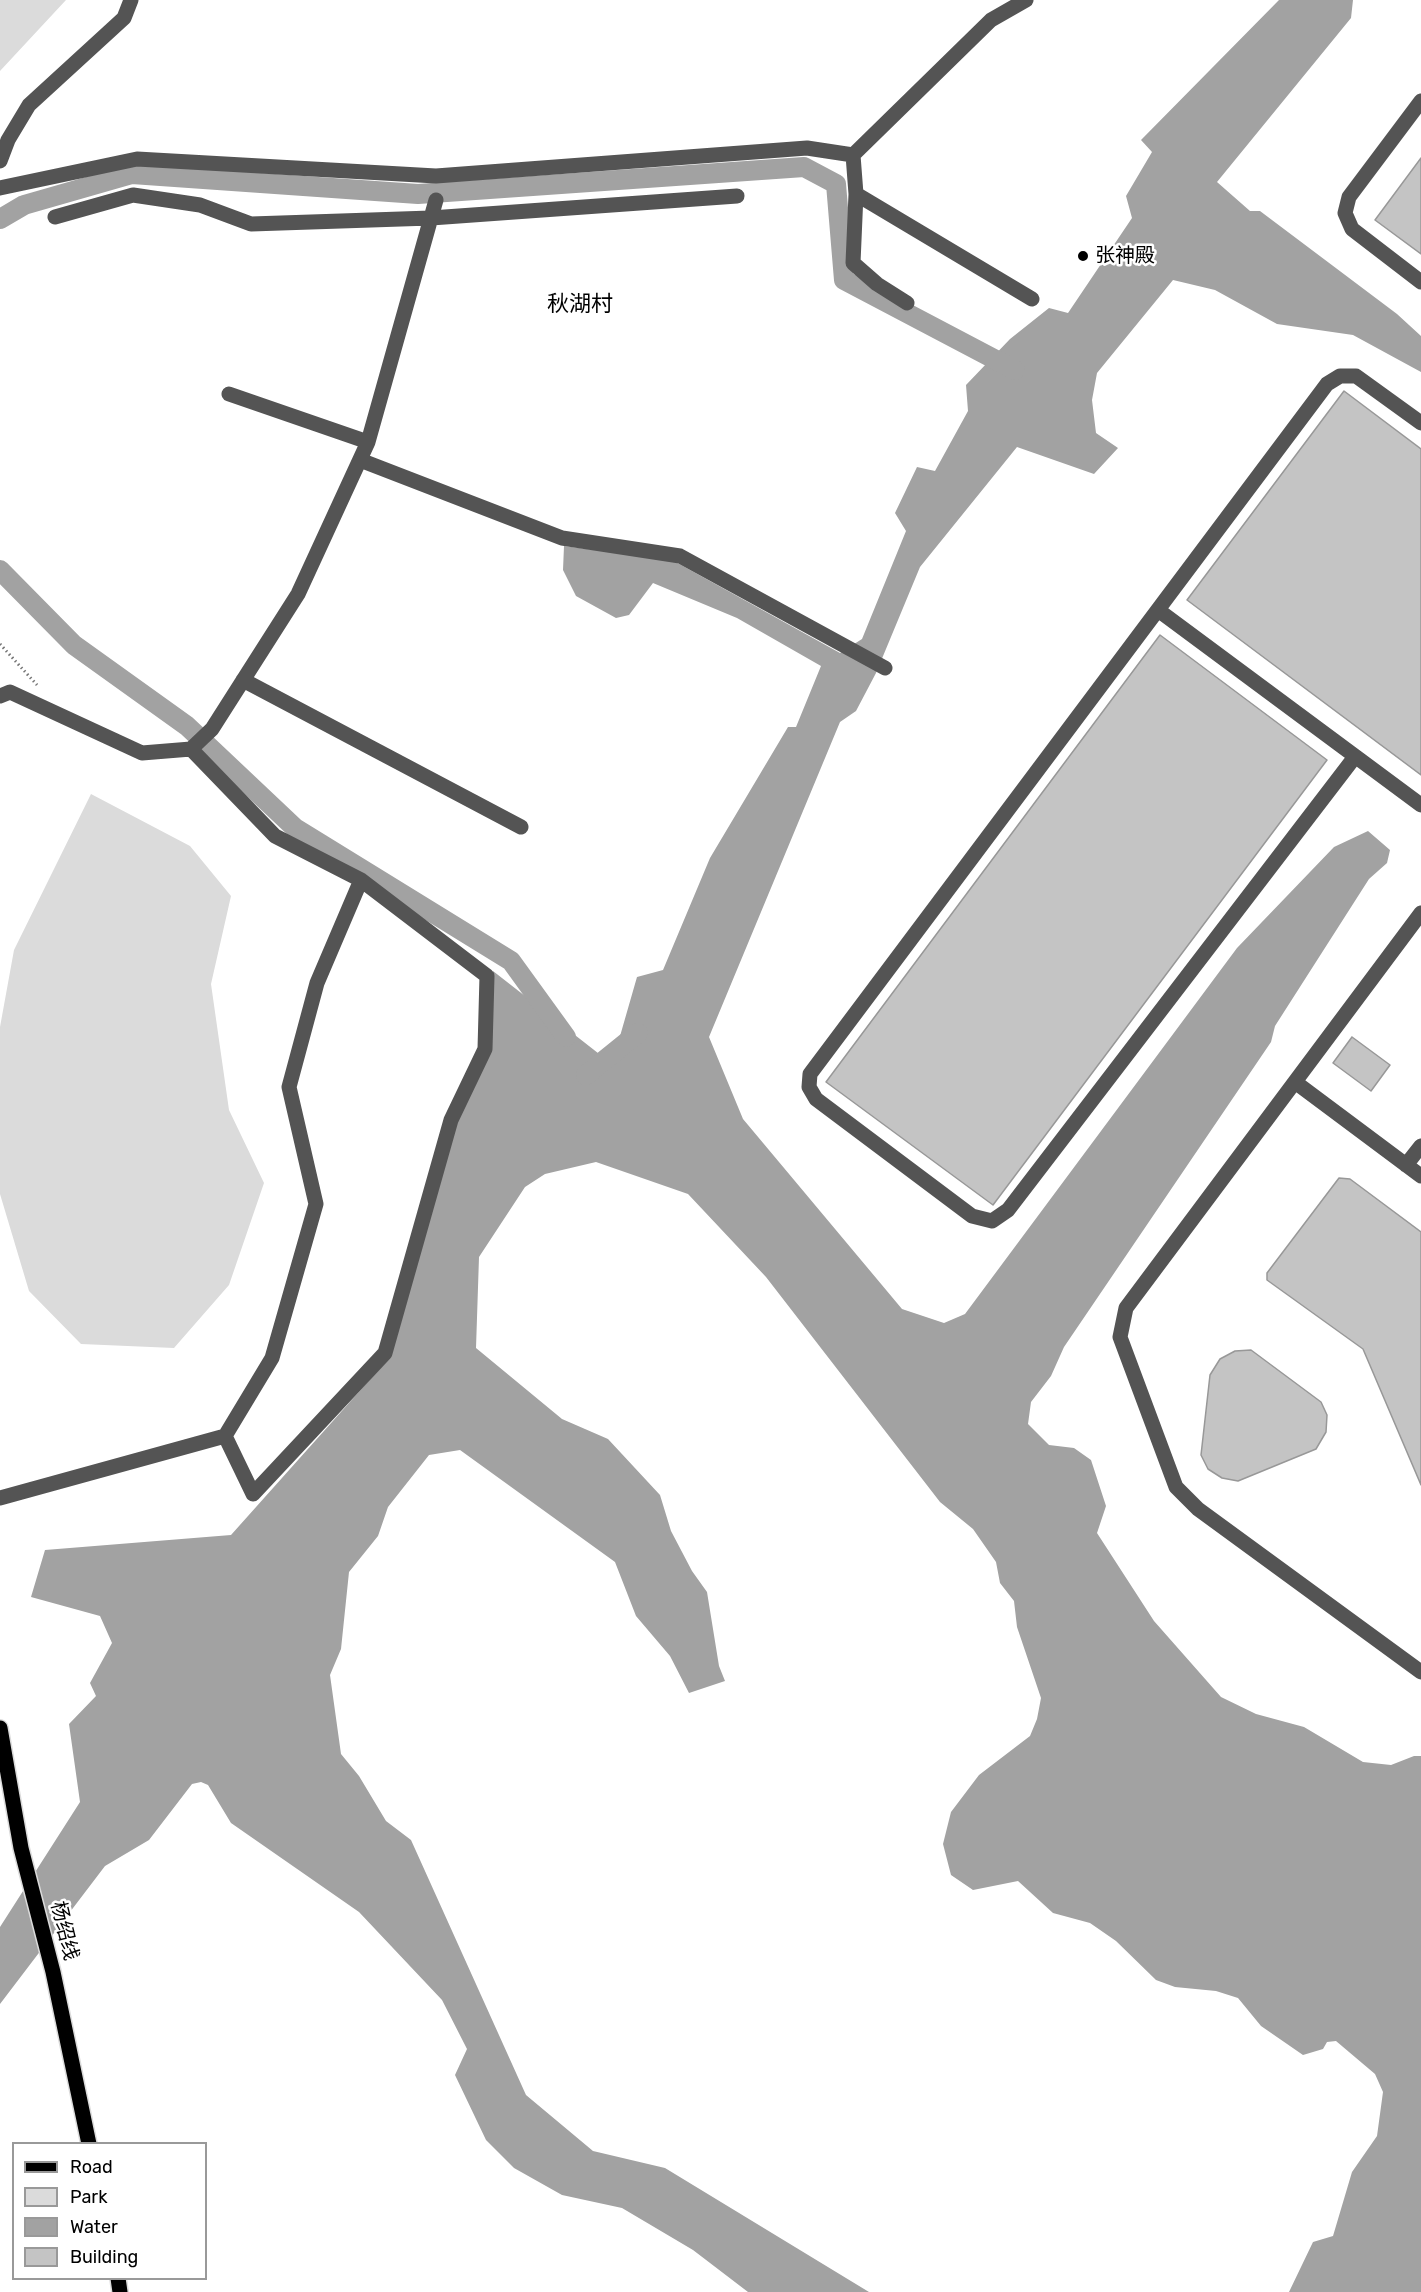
<!DOCTYPE html>
<html>
<head>
<meta charset="utf-8">
<style>
	body { margin:0 }
	#map { position:relative; width:1421px; height:2292px; overflow:hidden; background:#fff; font-family:Rubik,sans-serif }
	canvas { display:block }
	.legend { position:absolute; left:12px; top:2142px; width:195px; height:138px; box-sizing:border-box; background:#fff; border:2px solid #999; margin:0; padding:8px 10px; list-style:none; font-size:18px; color:#000 }
	.legend li { display:flex; align-items:center; gap:12px; height:30px }
	.legend b { width:30px; border:2px solid #999 }
</style>
</head>
<body>
<div id="map">
<canvas width="1421" height="2292"></canvas>
<ul class="legend">
<li><b style="height:8px;background:#000"></b>Road</li>
<li><b style="height:16px;background:#dbdbdb"></b>Park</li>
<li><b style="height:16px;background:#a2a2a2"></b>Water</li>
<li><b style="height:16px;background:#c4c4c4"></b>Building</li>
</ul>
</div>
<script>
const context = document.querySelector('canvas').getContext('2d');
context.lineJoin = 'round';
function paint(path, color) { context.fillStyle = color; context.fill(path, 'evenodd'); }
const toPath = rows => new Path2D(rows.map(r => 'M' + r).join(''));
function trace(path, color, width, dash) { context.strokeStyle = color; context.lineWidth = width; context.lineCap = dash ? 'butt' : 'round'; context.setLineDash(dash || []); context.stroke(path); }
function write(font, color, halo, rows, align = 'center') {
  context.font = font + ' Rubik,"Noto Sans SC",sans-serif'; context.lineWidth = 5; context.setLineDash([]); context.textBaseline = 'middle'; context.strokeStyle = halo; context.fillStyle = color; for (const [text, x, y, turn = 0] of rows) {
    context.save(); context.translate(x, y); context.rotate((+turn || 0) * Math.PI / 180); context.textAlign = isNaN(turn) ? turn : align; if (halo) context.strokeText(text, 0, 0); context.fillText(text, 0, 0); context.restore();
  }
}
paint(toPath([
	[0,0,66,0,0,71],
	[91,794,190,846,231,896,211,984,229,1110,264,1183,229,1285,174,1348,81,1344,29,1291,0,1194,0,1027,14,950]
]), '#dbdbdb');
paint(toPath([
	[1279,0,1353,0,1351,18,1217,182,1250,211,1260,211,1397,314,1421,336,1421,372,1353,335,1277,324,1215,290,1173,280,1097,373,1092,400,1096,433,1118,448,1094,474,1017,447,920,567,876,673,856,711,840,722,709,1037,743,1119,902,1309,944,1323,965,1314,1237,948,1334,847,1368,831,1390,850,1387,863,1369,879,1275,1026,1271,1042,1064,1347,1051,1376,1031,1402,1028,1424,1049,1445,1074,1448,1091,1460,1106,1506,1097,1533,1154,1621,1221,1697,1256,1714,1304,1727,1363,1762,1391,1765,1414,1756,1421,1756,1421,2292,1289,2292,1313,2242,1333,2236,1352,2172,1377,2136,1383,2092,1375,2074,1336,2041,1327,2042,1323,2049,1303,2055,1261,2026,1238,1998,1216,1991,1175,1987,1156,1980,1116,1941,1090,1923,1053,1913,1018,1881,973,1890,951,1875,943,1844,951,1812,979,1775,1030,1736,1037,1719,1041,1698,1017,1627,1014,1601,1000,1583,996,1562,973,1529,940,1502,766,1277,688,1194,596,1162,545,1174,525,1187,479,1257,476,1348,562,1419,608,1439,660,1495,671,1531,692,1571,707,1592,719,1666,725,1681,689,1693,670,1656,636,1616,615,1562,460,1450,429,1455,388,1507,378,1536,349,1572,341,1649,330,1675,341,1754,359,1776,386,1821,411,1840,526,2095,593,2151,665,2168,869,2292,748,2292,693,2250,622,2208,562,2195,514,2168,486,2140,455,2075,467,2049,442,2000,359,1912,231,1823,208,1785,201,1782,192,1784,149,1840,105,1866,0,2004,0,1927,80,1802,69,1724,96,1696,90,1683,112,1643,100,1616,31,1597,45,1550,231,1535,391,1356,454,1122,490,1051,493,971,612,1064,637,977,663,970,710,858,788,727,796,727,821,666,737,618,653,583,629,615,616,618,576,596,563,570,564,546,672,560,840,653,862,639,906,531,895,513,917,467,935,471,968,411,966,385,1010,339,1049,308,1068,313,1132,218,1126,196,1152,152,1141,140]
]), '#a2a2a2');
trace(toPath([
	[0,219,24,205,132,174,418,194,804,167,836,184,844,280,1015,370],
	[0,570,74,645,187,726,295,828,511,961,566,1037],
	[586,1075,638,1033]
]), '#a2a2a2', 20);
const building = toPath([
	[1421,158,1421,254,1375,220,1421,158],
	[1344,391,1421,449,1421,775,1187,600,1344,391],
	[1160,635,1327,760,993,1205,826,1082,1160,635],
	[1352,1037,1390,1065,1371,1091,1333,1063,1352,1037],
	[1339,1178,1350,1179,1421,1232,1421,1485,1363,1349,1267,1280,1267,1273,1339,1178],
	[1251,1350,1321,1402,1327,1415,1326,1432,1316,1449,1238,1481,1222,1478,1208,1469,1201,1455,1210,1375,1220,1359,1235,1351,1251,1350]
]);
paint(building, '#c4c4c4');
trace(building, '#989898', 1.5);
const major = toPath([
	[0,1728,21,1848,53,1972,89,2144],
	[118,2278,120,2292]
]);
trace(major, '#dbdbdb', 18);
trace(toPath([
	[0,644,37,685]
]), '#767676', 3, [1.5, 3]);
trace(toPath([
	[1421,101,1349,197,1345,213,1352,229,1421,282],
	[853,155,856,194,853,263,877,284,907,303],
	[0,161,8,140,29,105,124,18,131,0],
	[0,188,137,159,436,176,807,148,853,155,991,20,1026,0],
	[856,194,1032,299],
	[55,217,133,195,200,205,251,224,431,218,737,196],
	[229,394,368,442],
	[360,460,562,538,680,556,885,668],
	[1158,610,1421,805],
	[243,680,521,827],
	[0,696,10,692,142,753,191,749,212,729,298,594,368,442,436,200],
	[191,749,275,836,361,880,487,976,485,1049,451,1120,385,1353,253,1494,225,1436],
	[1354,758,1008,1210,992,1221,972,1216,816,1099,809,1087,810,1074,1327,384,1340,376,1356,376,1421,423],
	[1421,913,1126,1308,1120,1337,1176,1487,1198,1509,1421,1672],
	[1295,1082,1421,1176],
	[1406,1165,1421,1146],
	[0,1498,225,1436,272,1358,316,1204,289,1087,317,983,361,880]
]), '#545454', 15);
trace(major, '#000', 15);
for (const [x, y, r, color] of [
	[1083,256,6,"#000"]
]) { const dot = new Path2D(); dot.arc(x, y, r, 0, 2 * Math.PI); context.fillStyle = color; context.fill(dot); trace(dot, '#fff', 2); }
write('20px', '#000', '#fff', [
	["张神殿",1095,256]
], 'left');
write('20px', '#000', '#fff', [
	["杨绍线",64,1931,76]
]);
write('22px', '#000', '#fff', [
	["秋湖村",580,305]
]);
</script>
</body>
</html>
